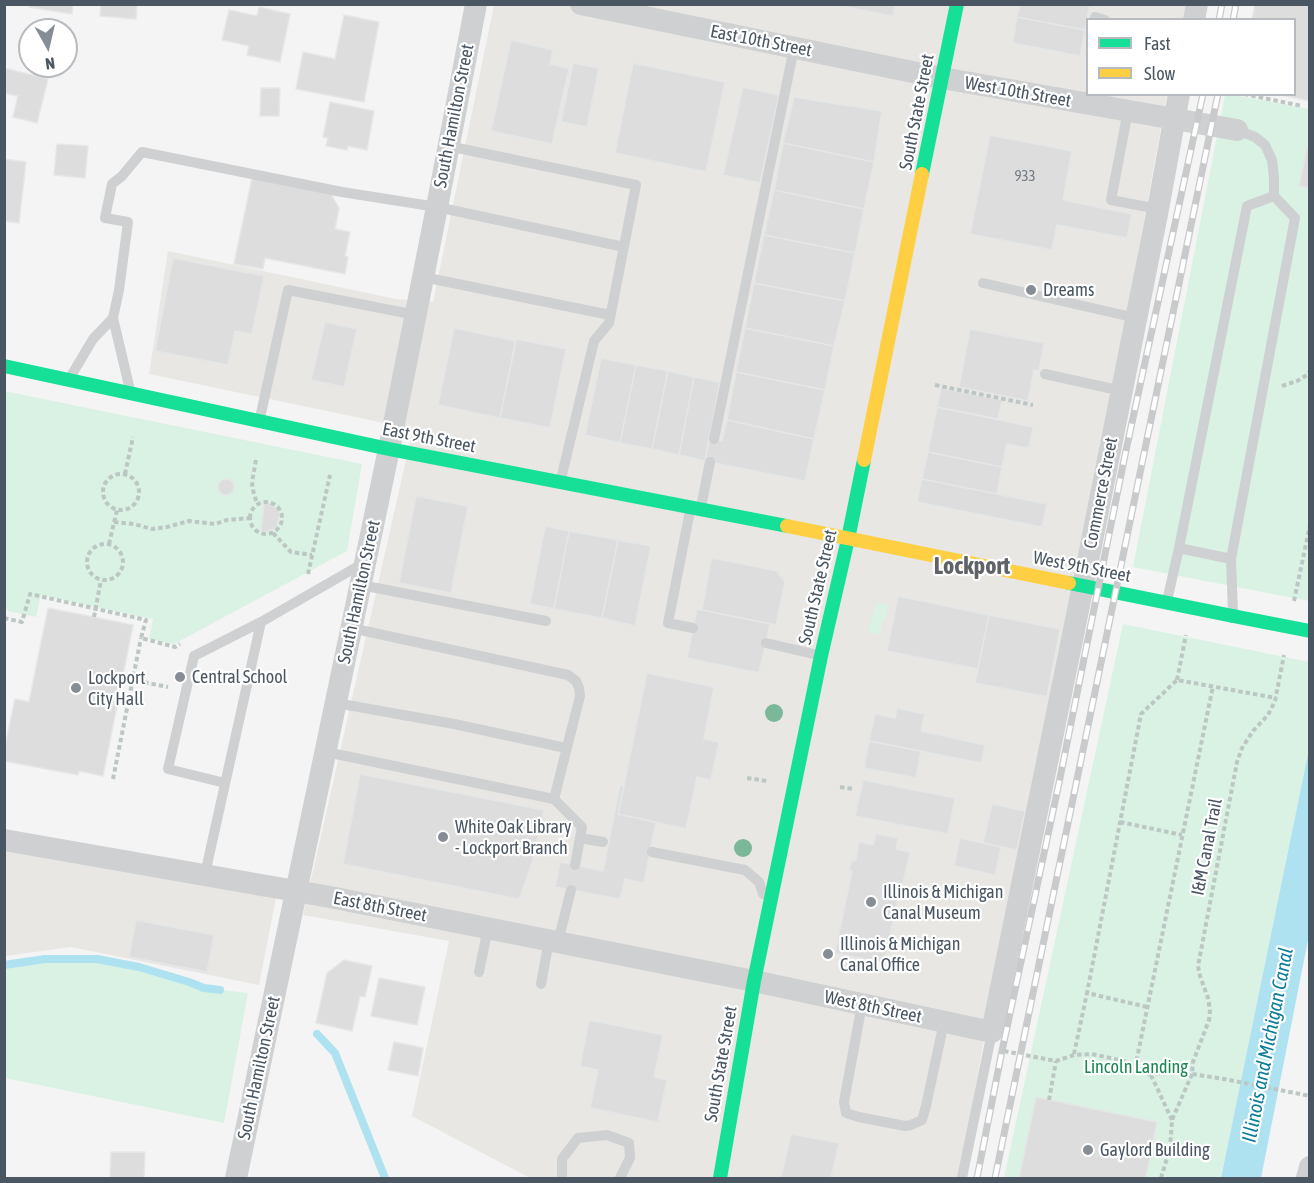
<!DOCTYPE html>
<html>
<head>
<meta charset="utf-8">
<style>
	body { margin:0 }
	#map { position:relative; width:1314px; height:1183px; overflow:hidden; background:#f4f4f4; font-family:"Asap Condensed",sans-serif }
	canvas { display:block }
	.frame { position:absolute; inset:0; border:6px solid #4a5661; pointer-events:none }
	.legend { position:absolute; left:1086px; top:18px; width:210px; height:78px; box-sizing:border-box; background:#fff; border:2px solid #b7bbc0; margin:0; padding:8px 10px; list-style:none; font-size:18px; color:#4a5661 }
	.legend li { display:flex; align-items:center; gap:12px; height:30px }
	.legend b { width:30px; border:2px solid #b7bbc0 }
	.north { position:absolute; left:18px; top:18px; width:60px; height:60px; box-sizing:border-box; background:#fff; border:2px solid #b7bbc0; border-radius:50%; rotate:172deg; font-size:16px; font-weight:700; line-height:24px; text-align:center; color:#4a5661 }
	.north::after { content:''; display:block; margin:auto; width:21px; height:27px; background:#868d94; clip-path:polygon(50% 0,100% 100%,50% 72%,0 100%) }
</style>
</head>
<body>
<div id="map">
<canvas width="1314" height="1183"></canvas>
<div class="frame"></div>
<ul class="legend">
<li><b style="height:8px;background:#16e098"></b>Fast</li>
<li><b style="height:8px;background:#ffcf43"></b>Slow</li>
</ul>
<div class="north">N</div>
</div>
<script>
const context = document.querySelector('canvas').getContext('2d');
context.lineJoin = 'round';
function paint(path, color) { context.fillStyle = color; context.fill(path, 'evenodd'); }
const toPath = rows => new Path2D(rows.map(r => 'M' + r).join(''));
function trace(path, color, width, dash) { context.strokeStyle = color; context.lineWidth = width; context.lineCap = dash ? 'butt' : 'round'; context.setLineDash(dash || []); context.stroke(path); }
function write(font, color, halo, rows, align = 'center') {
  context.font = font + ' "Asap Condensed",sans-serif'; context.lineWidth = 4.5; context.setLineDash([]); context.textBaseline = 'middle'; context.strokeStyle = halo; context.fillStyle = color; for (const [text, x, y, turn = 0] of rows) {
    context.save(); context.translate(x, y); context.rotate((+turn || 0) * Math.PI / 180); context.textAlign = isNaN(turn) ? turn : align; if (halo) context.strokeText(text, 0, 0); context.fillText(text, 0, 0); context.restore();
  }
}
paint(toPath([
	[494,5,1186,5,1183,19,1088,20,1088,94,1167,95,1083,554,987,1024,959,1178,528,1178,528,1177,412,1116,449,941,303,915,413,429,149,374,168,251,396,299,433,302],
	[4,850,276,898,259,985,71,947,5,956]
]), '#e8e7e3');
paint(toPath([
	[1225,95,1234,95,1309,109,1309,601,1133,567],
	[4,391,362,464,347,551,174,644,149,639,153,619,41,595,36,617,8,611,4,606],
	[877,602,888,605,886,619,883,619,880,634,868,632,873,612],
	[1123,624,1309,662,1309,749,1221,1178,1004,1178],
	[45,959,97,959,140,967,189,982,204,988,248,993,224,1123,5,1078,5,965]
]), '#d9f2e3');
paint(toPath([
	[1309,749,1309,935,1261,1178,1221,1178]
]), '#aee2f0');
trace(toPath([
	[4,965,45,959,97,959,139,967,189,982,204,988,220,990],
	[317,1034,335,1053,385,1178]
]), '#aee2f0', 8);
const building = toPath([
	[29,4,73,4,72,14,29,7,29,4],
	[101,4,137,4,136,19,100,16,101,4],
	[830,4,895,4,893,16,830,4],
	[1020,4,1090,4,1085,30,1017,17,1020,4],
	[1255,4,1310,4,1310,101,1277,94,1294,94,1294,20,1252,20,1255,4],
	[259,7,290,14,280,62,247,55,249,46,222,40,229,10,257,16,259,7],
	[344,15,379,22,364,102,296,89,303,52,335,59,344,15],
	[1017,17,1085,30,1080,56,1013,43,1017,17],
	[511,40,553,50,550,64,569,69,552,144,491,131,511,40],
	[573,63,599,68,587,127,561,122,573,63],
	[633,63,725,82,706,172,615,153,633,63],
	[4,68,48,79,37,123,13,117,18,96,4,93,4,68],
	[743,87,779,95,760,183,723,175,743,87],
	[261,88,280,88,279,116,260,116,261,88],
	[794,97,882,111,874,162,783,143,794,97],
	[330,102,374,111,367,150,348,146,347,150,326,146,328,138,323,137,330,102],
	[990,135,1072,151,1063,200,1132,214,1127,238,1057,225,1052,250,970,234,990,135],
	[783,143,874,162,864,209,774,190,783,143],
	[57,144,88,146,85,178,54,175,57,144],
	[1307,148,1310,149,1310,188,1299,186,1307,148],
	[4,159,26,162,19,223,4,221,4,159],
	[252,178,331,194,339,208,335,229,350,232,345,256,348,257,345,274,265,258,263,269,234,264,252,178],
	[774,190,864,209,855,253,764,235,774,190],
	[764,235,855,253,845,301,754,283,764,235],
	[173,258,264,276,252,334,235,331,228,365,155,351,173,258],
	[754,283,845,301,834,346,745,328,754,283],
	[325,322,357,329,344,387,311,380,325,322],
	[454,328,516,341,500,418,438,405,454,328],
	[745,328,834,346,825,390,736,372,745,328],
	[970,329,1044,343,1039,371,1034,370,1028,401,959,387,970,329],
	[516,339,566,349,550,428,500,418,516,339],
	[601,358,636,365,620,443,585,435,601,358],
	[636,365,668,371,652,449,620,443,636,365],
	[668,371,694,377,679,455,652,449,668,371],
	[736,372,825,390,814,439,727,420,736,372],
	[694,377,720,382,705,461,679,455,694,377],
	[941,388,1002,400,998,419,937,407,941,388],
	[937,407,1033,427,1029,448,1007,444,1002,467,928,452,937,407],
	[727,420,814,439,805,481,705,461,709,438,722,441,727,420],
	[928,452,1002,467,997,494,922,479,928,452],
	'218 487a8 8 0 1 1 16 0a8 8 0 1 1-16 0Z',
	[922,479,1047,504,1042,527,917,502,922,479],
	[416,496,468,506,451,593,399,583,416,496],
	[268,502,280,512,277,528,264,532,261,531,264,504,268,502],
	[545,526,569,531,554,609,530,604,545,526],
	[569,531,618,540,602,618,554,609,569,531],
	[618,540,651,546,635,626,602,618,618,540],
	[713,558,777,571,785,582,776,625,702,610,711,561,713,558],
	[898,596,989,615,978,669,887,651,898,596],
	[48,608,133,625,103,776,79,771,78,775,4,761,4,751,15,699,29,702,48,608],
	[697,609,770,624,759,673,687,658,697,609],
	[989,615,1060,629,1047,697,975,683,989,615],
	[647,673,714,687,704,739,719,742,711,780,697,777,686,829,618,814,647,673],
	[897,708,925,714,921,731,985,745,981,763,869,741,875,714,895,718,897,708],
	[869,741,921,751,916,778,864,768,869,741],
	[360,774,544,810,532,863,519,899,343,864,360,774],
	[863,780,955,798,948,834,855,816,863,780],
	[620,785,624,786,618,814,656,822,644,883,625,879,620,899,555,887,560,862,603,871,620,785],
	[992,804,1025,811,1017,850,983,843,992,804],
	[876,834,898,838,896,849,910,852,903,884,901,884,884,963,835,953,852,871,849,870,852,860,856,860,859,842,873,845,876,834],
	[960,838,1001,847,995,875,954,866,960,838],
	[136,920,214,935,207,972,129,957,136,920],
	[344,960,372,966,365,997,360,996,352,1031,316,1023,327,973,344,960],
	[379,978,425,987,417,1025,371,1016,379,978],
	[589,1020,663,1035,654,1077,667,1080,658,1122,590,1108,598,1070,580,1066,589,1020],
	[394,1042,423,1048,418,1076,388,1070,394,1042],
	[1036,1097,1157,1122,1146,1178,1019,1178,1036,1097],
	[791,1134,839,1143,831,1178,781,1178,791,1134],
	[111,1152,145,1152,144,1178,110,1178,111,1152]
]);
paint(building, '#ddddde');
trace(building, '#e5e6e7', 1.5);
trace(toPath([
	[1244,94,1302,106],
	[935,385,1033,405],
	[1282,386,1297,381,1307,375,1310,371],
	[256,460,252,482,253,490,257,504],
	'103 492a18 18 0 1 1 36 0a18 18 0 1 1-36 0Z',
	[125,474,133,437],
	'250 518a16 16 0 1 1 32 0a16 16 0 1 1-32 0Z',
	[114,522,134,524,152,529,167,527,189,521,215,524,227,520,250,518],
	[273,533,291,552,312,555],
	'87 562a18 18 0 1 1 36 0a18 18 0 1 1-36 0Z',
	[109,544,117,510],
	[308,574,330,475],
	[1294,601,1310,525],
	[94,617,101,580],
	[4,618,22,622,30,594,146,620,141,638,175,647,180,644],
	[122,678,168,687],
	[1177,680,1186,635],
	[747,778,767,781],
	[113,779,141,638],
	[840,787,853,789],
	[1120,822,1182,835],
	[1147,1007,1087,993,1141,714,1177,680,1276,698],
	[1004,1051,1056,1061,1074,1055,1092,1054,1124,1061,1139,1071,1151,1075,1161,1073,1192,1074,1224,1079,1310,1096],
	[1074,1054,1087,993],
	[1135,1068,1213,686],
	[1151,1075,1172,1120],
	[1049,1100,1056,1061],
	[1161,1178,1170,1148,1172,1120,1192,1074,1193,1062,1209,1020,1210,1010,1208,998,1200,976,1198,966,1237,762,1242,748,1253,731,1268,715,1275,701,1284,655]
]), '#bcc7c4', 4, [4.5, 3]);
trace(toPath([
	[1095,17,1105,20],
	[1128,111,1111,200,1158,209],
	[448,146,636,185,609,323,594,341,561,479],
	[423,277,610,315],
	[983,283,1136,318],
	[113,318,119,290,128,222,105,218,112,184,122,176,142,152,342,192,437,207,624,247],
	[1045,374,1122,391],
	[71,376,93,339,113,318,130,390],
	[260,418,288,290,416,315],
	[714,439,794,48],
	[701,507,710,462],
	[690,511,668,623,693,628],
	[1179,548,1231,559],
	[361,585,546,621],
	[1167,601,1179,548,1247,206,1274,196],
	[1233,613,1231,559,1295,218,1274,196,1274,178,1272,160,1265,145,1255,137,1237,130],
	[351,628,568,675,576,681,579,688,580,696,554,799],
	[766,643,818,655],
	[336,703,454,724,566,748],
	[326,752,554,799,582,827,575,865],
	[225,783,168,769,194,656,261,622,362,564],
	[580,838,603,842],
	[652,852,745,870,759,882,763,894],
	[205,874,261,622],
	[558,942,571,890],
	[479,972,488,928],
	[541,984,549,940],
	[862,1004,844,1102,846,1113,859,1117,905,1126,911,1125,922,1120,926,1106,944,1022],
	[562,1178,562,1159,578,1138,607,1135,629,1143,630,1158,620,1178],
	[962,1178,992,1032]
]), '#ced0d2', 10);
trace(toPath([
	[581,4,942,78,1237,130],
	[1194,20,1197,4],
	[4,840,330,897,754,981,992,1032,1083,586,1158,209,1179,94],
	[236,1178,389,449,437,207,476,4],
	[1307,1178,1310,1167]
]), '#ced0d2', 22);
trace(toPath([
	[922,174,957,4],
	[4,366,389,449,787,526],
	[1069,583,1233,616],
	[720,1178,754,981,821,656,848,539,864,460]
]), '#16e098', 14);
trace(toPath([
	[864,460,922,174],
	[787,526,1069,583]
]), '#ffcf43', 14);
const rail = toPath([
	[1219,20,1222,4],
	[1233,20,1236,4],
	[977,1178,1002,1051,1059,783,1125,455,1203,94],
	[995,1178,1218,94]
]);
trace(rail, '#c9cacc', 7);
trace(rail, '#fff', 4.5, [14]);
trace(toPath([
	[1233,616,1310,631]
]), '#16e098', 14);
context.fillStyle = '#7ab899';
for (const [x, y] of [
	[774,713],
	[743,848]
]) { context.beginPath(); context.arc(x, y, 9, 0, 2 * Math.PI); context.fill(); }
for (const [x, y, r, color] of [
	[1031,290,6,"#868d94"],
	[180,677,6,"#868d94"],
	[76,688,6,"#868d94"],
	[443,837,6,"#868d94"],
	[871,902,6,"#868d94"],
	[828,954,6,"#868d94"],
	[1088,1150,6,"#868d94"]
]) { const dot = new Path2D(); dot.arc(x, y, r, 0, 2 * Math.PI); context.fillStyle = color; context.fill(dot); trace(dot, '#fff', 2); }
write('15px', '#707881', null, [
	["933",1025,176]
]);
write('18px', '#4a5661', '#fff', [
	["East 10th Street",761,41,11],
	["West 10th Street",1018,92,10],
	["South State Street",917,112,-79],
	["South Hamilton Street",454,116,-79],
	["East 9th Street",429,438,11],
	["Commerce Street",1101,493,-79],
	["West 9th Street",1082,567,11],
	["South State Street",818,587,-77],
	["South Hamilton Street",359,592,-78],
	["I&M Canal Trail",1207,847,-79],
	["East 8th Street",380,907,11],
	["West 8th Street",873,1007,12],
	["South State Street",721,1064,-80],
	["South Hamilton Street",259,1068,-78]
]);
write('18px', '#4a5661', '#fff', [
	["Dreams",1043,290],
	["Central School",192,677],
	["Lockport",88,678],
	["City Hall",88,699],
	["White Oak Library",455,827],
	["- Lockport Branch",455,848],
	["Illinois & Michigan",883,892],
	["Canal Museum",883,913],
	["Illinois & Michigan",840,944],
	["Canal Office",840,965],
	["Gaylord Building",1100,1150]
], 'left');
write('18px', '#17864f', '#fff', [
	["Lincoln Landing",1136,1067]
]);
write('italic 20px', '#0c7c9b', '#fff', [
	["Illinois and Michigan Canal",1268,1045,-79]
]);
write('bold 24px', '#5f6368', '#fff', [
	["Lockport",972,566]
]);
</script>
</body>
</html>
